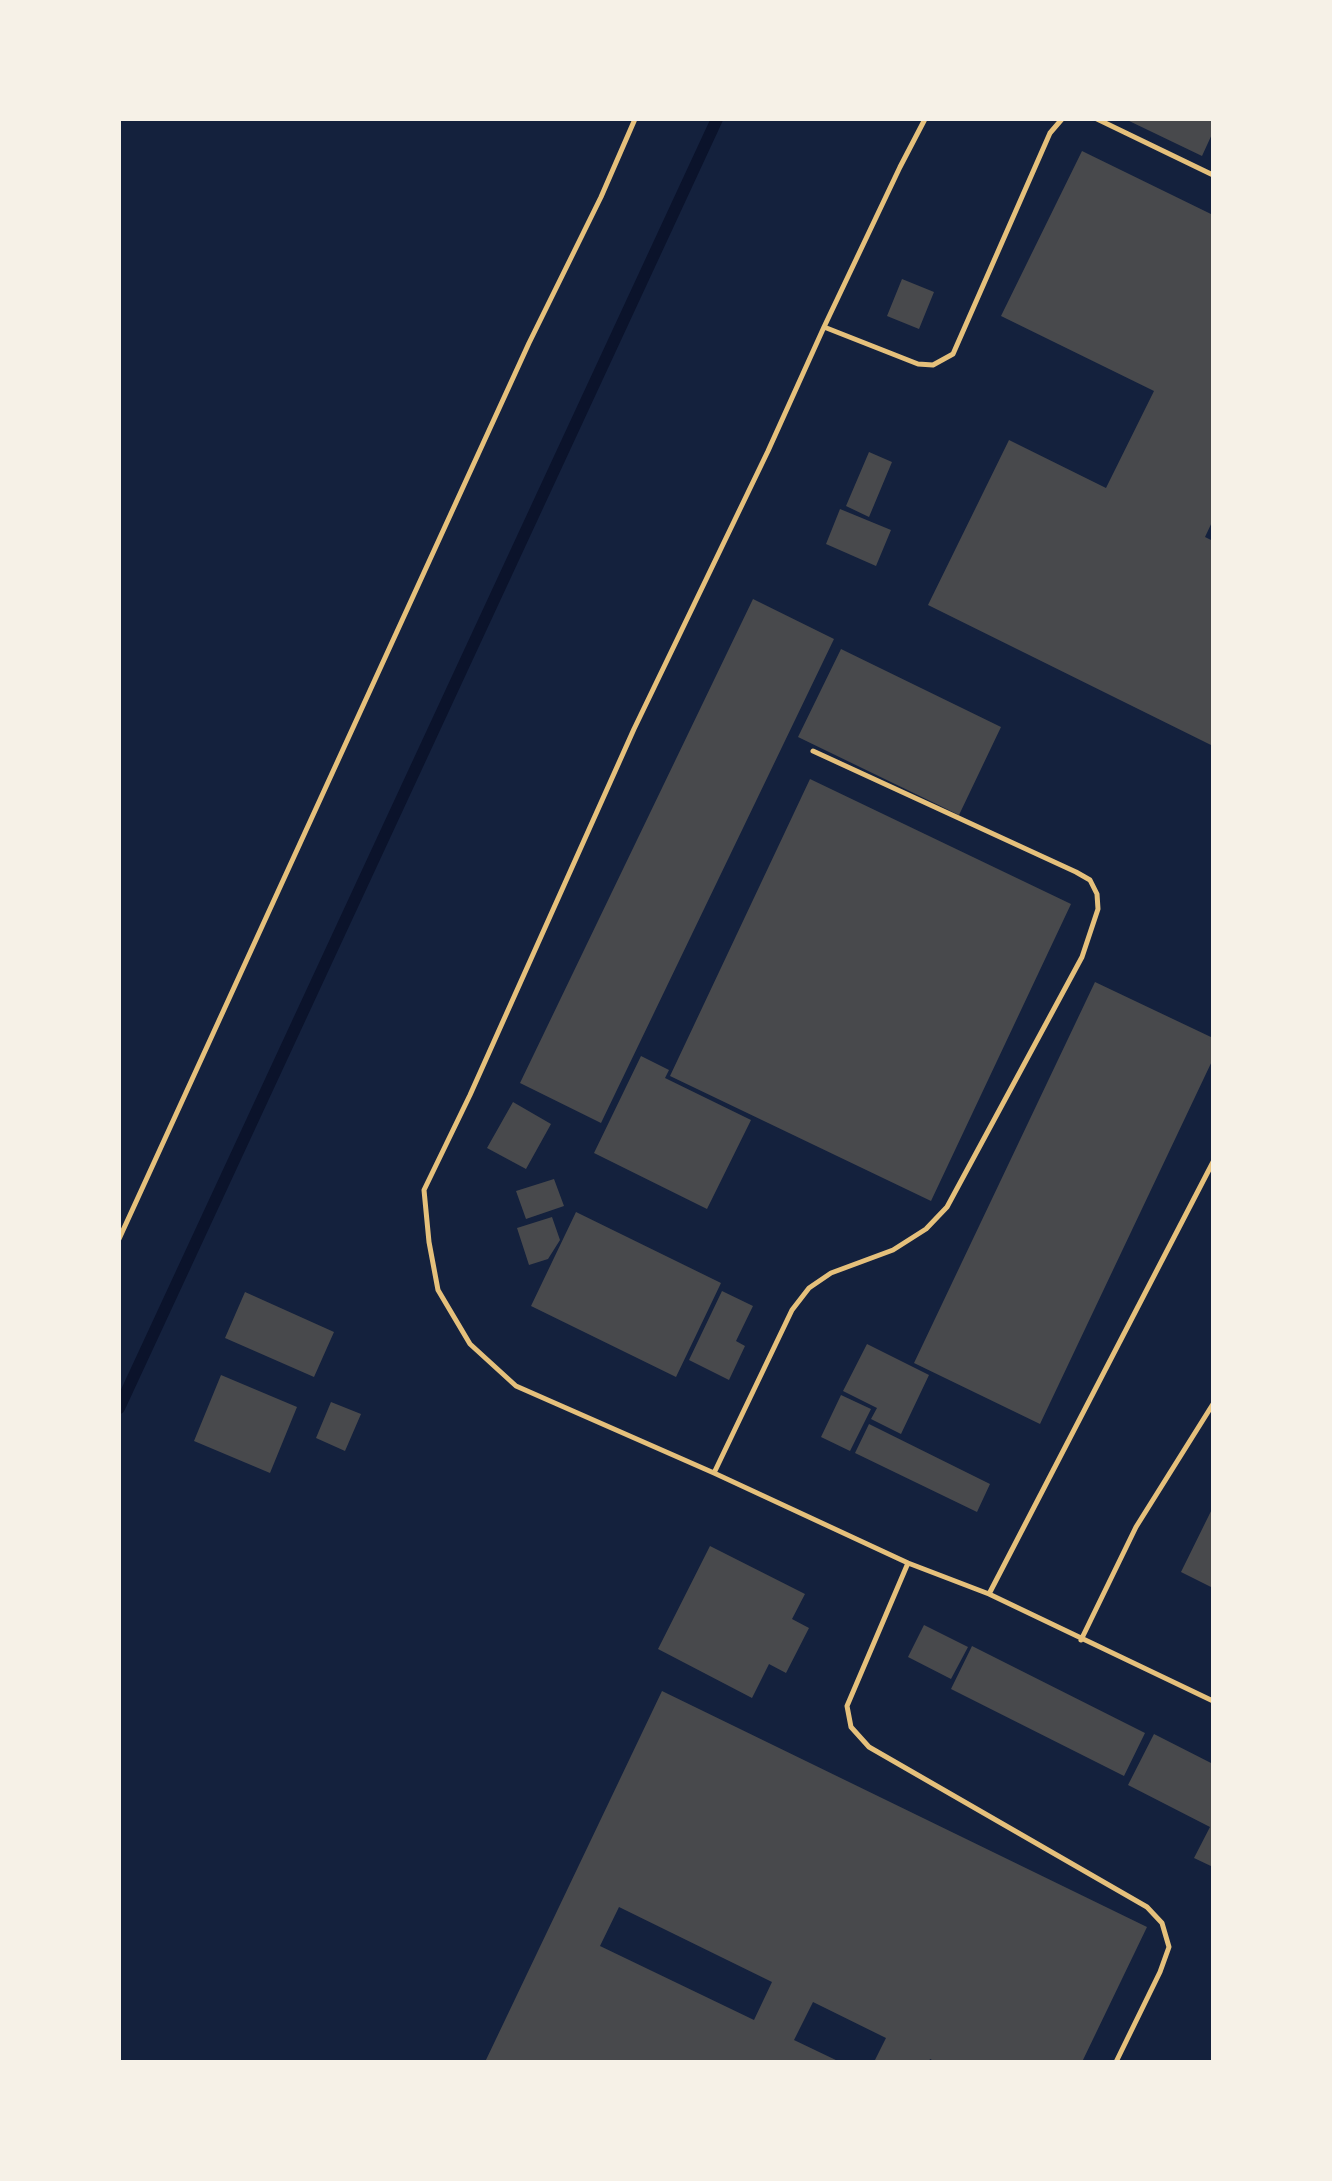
<!DOCTYPE html>
<html>
<head>
<meta charset="utf-8">
<style>
	body { margin:0 }
	#map { position:relative; width:1332px; height:2181px; overflow:hidden; background:#14213d; font-family:Roboto,sans-serif }
	canvas { display:block }
	.frame { position:absolute; inset:0; border:121px solid #f6f1e7; pointer-events:none }
</style>
</head>
<body>
<div id="map">
<canvas width="1332" height="2181"></canvas>
<div class="frame"></div>
</div>
<script>
const context = document.querySelector('canvas').getContext('2d');
context.lineJoin = 'round';
const toPath = rows => new Path2D(rows.map(r => 'M' + r).join(''));
function trace(path, color, width, dash) { context.strokeStyle = color; context.lineWidth = width; context.lineCap = dash ? 'butt' : 'round'; context.setLineDash(dash || []); context.stroke(path); }
function paint(path, color) { context.fillStyle = color; context.fill(path, 'evenodd'); }
trace(toPath([
	[119,1408,717,119]
]), '#0b132b', 12);
paint(toPath([
	[1125,119,1213,119,1213,132,1202,156],
	[1082,151,1213,215,1213,520,1205,537,1213,541,1213,746,928,605,1009,440,1106,488,1154,391,1001,316],
	[902,279,934,292,919,329,887,316],
	[869,452,892,462,869,517,846,506],
	[840,509,891,530,876,566,826,544],
	[753,599,834,639,601,1123,520,1083],
	[841,649,1001,727,959,815,798,737],
	[810,779,1071,904,931,1201,670,1076],
	[1095,982,1213,1038,1213,1059,1040,1424,914,1363],
	[641,1056,669,1070,665,1078,751,1120,707,1209,594,1153],
	[513,1102,551,1124,526,1169,487,1148],
	[554,1179,564,1206,526,1219,516,1191],
	[576,1212,721,1283,676,1377,531,1306],
	[552,1217,560,1240,548,1259,529,1265,517,1228],
	[722,1291,753,1306,736,1341,745,1346,729,1380,689,1360],
	[245,1292,334,1332,314,1377,225,1338],
	[867,1344,929,1375,901,1434,871,1419,877,1408,843,1391],
	[221,1375,297,1407,270,1473,194,1441],
	[841,1395,871,1409,850,1451,821,1437],
	[331,1402,361,1414,345,1451,316,1438],
	[869,1424,990,1484,977,1512,855,1453],
	[1213,1507,1213,1588,1181,1572],
	[710,1546,805,1594,792,1619,809,1628,786,1673,769,1664,752,1698,658,1649],
	[924,1625,968,1647,951,1679,908,1657],
	[972,1646,1145,1733,1124,1776,951,1689],
	[662,1691,1147,1927,1082,2062,936,2062,930,2059,929,2062,874,2062,886,2038,813,2002,794,2040,840,2062,485,2062],
	[619,1907,772,1982,754,2020,600,1946],
	[1154,1734,1213,1764,1213,1867,1194,1858,1210,1827,1128,1785]
]), '#48494c');
trace(toPath([
	[925,119,900,167,824,327,768,451,634,729,470,1095,424,1190,429,1242,438,1290,470,1344,516,1386,714,1473,908,1563,989,1594,1213,1701],
	[1097,119,1213,175],
	[824,327,918,364,933,365,953,354,1050,133,1062,119],
	[119,1239,529,343,601,197,635,119],
	[714,1473,792,1310,809,1288,831,1273,893,1250,926,1229,947,1207,1082,957,1098,909,1097,894,1090,880,1076,872,813,751],
	[908,1563,847,1706,851,1727,869,1747,1147,1907,1162,1923,1169,1947,1160,1972,1116,2062],
	[989,1594,1213,1162],
	[1081,1640,1136,1527,1213,1404]
]), '#e5c07b', 5);
</script>
</body>
</html>
